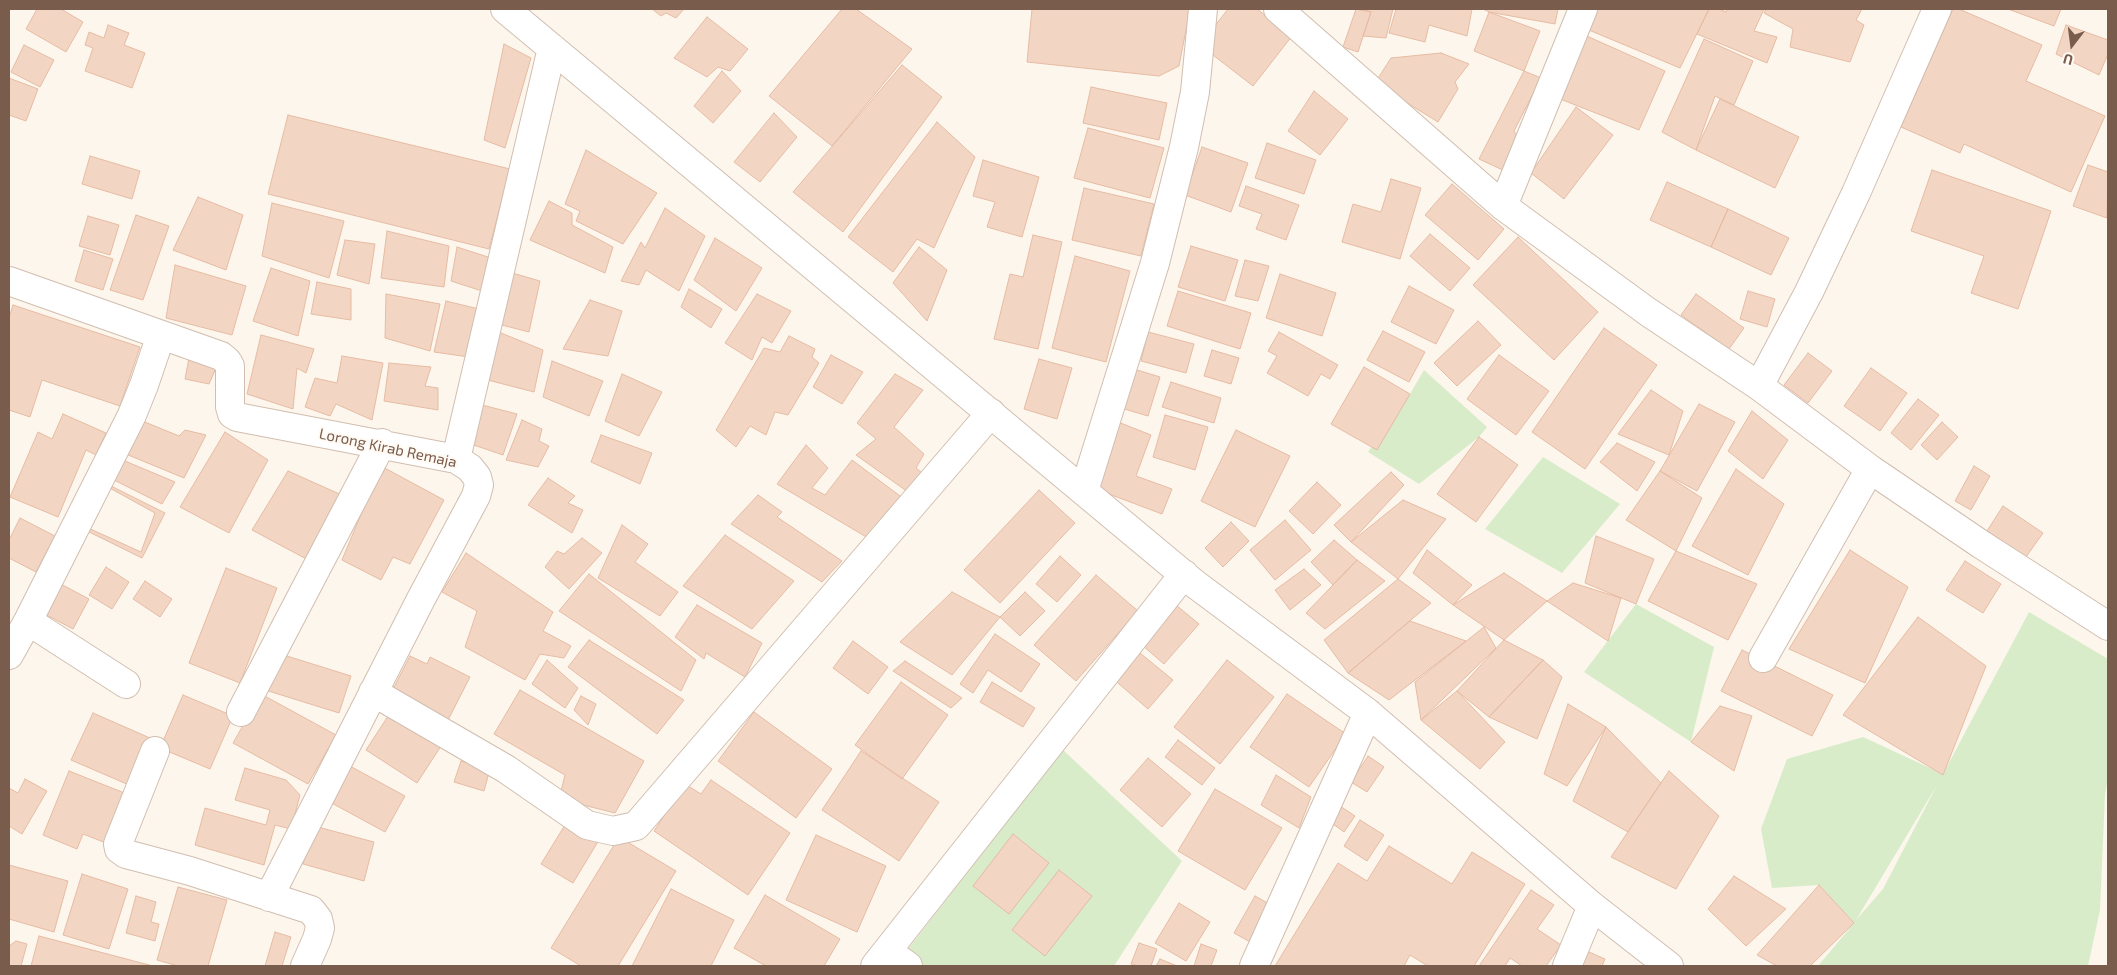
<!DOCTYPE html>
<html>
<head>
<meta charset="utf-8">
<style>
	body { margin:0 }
	#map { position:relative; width:2117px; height:975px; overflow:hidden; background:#fdf6ec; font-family:"Exo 2",sans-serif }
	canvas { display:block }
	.frame { position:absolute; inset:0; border:10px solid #7a5c4d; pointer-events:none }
	.north { position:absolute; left:2047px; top:20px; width:50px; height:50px; -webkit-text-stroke:4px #fffaf3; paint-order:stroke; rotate:195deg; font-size:14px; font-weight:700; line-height:20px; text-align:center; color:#7a5c4d }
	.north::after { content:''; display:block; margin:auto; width:18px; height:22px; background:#7a5c4d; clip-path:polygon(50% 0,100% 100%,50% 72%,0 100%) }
</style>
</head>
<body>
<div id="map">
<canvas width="2117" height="975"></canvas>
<div class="frame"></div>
<div class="north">U</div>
</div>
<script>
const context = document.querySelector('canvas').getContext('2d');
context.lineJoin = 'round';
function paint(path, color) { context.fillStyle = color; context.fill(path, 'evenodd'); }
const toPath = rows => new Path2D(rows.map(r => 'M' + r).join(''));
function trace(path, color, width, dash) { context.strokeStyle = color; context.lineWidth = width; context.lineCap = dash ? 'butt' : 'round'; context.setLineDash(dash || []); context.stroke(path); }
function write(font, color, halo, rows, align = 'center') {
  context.font = font + ' "Exo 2",sans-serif'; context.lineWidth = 4; context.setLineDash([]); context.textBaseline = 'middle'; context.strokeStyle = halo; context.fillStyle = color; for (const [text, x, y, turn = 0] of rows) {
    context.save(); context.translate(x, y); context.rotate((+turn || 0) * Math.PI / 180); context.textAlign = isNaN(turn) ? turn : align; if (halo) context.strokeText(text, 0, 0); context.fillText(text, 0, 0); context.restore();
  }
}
paint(toPath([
	[1424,370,1487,427,1479,437,1419,484,1368,452,1410,394],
	[1543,457,1620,504,1562,573,1485,529],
	[1636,604,1714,647,1691,742,1584,672],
	[2029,612,2108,659,2108,778,2105,794,2100,910,2088,966,1818,966,1854,923,1819,885,1772,888,1761,829,1787,759,1863,737,1943,774],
	[1937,785,1883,889,1856,920],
	[1063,750,1182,861,1114,966,911,966,901,958]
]), '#d8ecc9');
const building = toPath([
	[37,9,61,9,83,22,66,52,26,29,37,9],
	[652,9,684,9,676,18,666,13,661,16,652,9],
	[842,9,856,9,912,49,832,146,769,96,842,9],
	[1032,9,1190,9,1179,66,1159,76,1027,62,1032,9],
	[1228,9,1257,9,1292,36,1253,86,1200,45,1228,9],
	[1356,9,1371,12,1358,52,1343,47,1356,9],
	[1361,9,1393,9,1386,38,1363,36,1371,12,1361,9],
	[1396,9,1472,9,1467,36,1429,25,1425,42,1389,33,1396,9],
	[1483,9,1558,9,1555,24,1489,12,1483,9],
	[1591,9,1709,9,1680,68,1584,28,1591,9],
	[1709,9,1719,9,1726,12,1727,9,1764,9,1754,31,1777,37,1767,63,1697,34,1709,9],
	[1766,9,1862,9,1856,20,1864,25,1850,62,1790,47,1793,29,1764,13,1766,9],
	[1953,9,1959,9,2042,45,2026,81,2105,116,2071,192,1964,144,1960,153,1901,127,1953,9],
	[2008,9,2061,9,2054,26,2008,9],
	[1489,12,1540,31,1524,71,1474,51,1489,12],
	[707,17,748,49,730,71,718,67,707,77,674,58,707,17],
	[108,25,129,33,124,45,145,53,132,88,85,71,93,48,85,45,89,32,104,38,108,25],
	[2066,25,2108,40,2108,54,2099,75,2056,54,2066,25],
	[1580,33,1665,71,1639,130,1555,97,1580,33],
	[1704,39,1753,61,1734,105,1715,96,1696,150,1662,132,1704,39],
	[504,44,531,58,505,148,484,140,504,44],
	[24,45,54,60,40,87,11,72,24,45],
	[1441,53,1469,64,1455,82,1458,89,1438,122,1375,83,1391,58,1441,53],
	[902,65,942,97,843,232,793,192,902,65],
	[722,71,741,91,713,123,694,106,722,71],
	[1524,71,1541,78,1514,131,1521,145,1507,172,1479,159,1524,71],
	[9,78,38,89,26,121,9,115,9,78],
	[1091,87,1167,103,1159,140,1083,123,1091,87],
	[1314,91,1348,119,1320,155,1288,131,1314,91],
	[1720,99,1799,137,1775,188,1696,150,1720,99],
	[1576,107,1613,135,1564,199,1531,173,1576,107],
	[774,113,797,137,760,182,734,162,774,113],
	[288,115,510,169,489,249,268,194,288,115],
	[937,122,975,157,934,248,917,239,893,272,848,237,937,122],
	[1088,128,1164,148,1150,198,1074,178,1088,128],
	[1267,143,1316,160,1304,194,1255,178,1267,143],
	[1202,147,1248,163,1231,212,1185,195,1202,147],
	[586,150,657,193,623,244,576,221,580,211,565,204,586,150],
	[90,156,140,171,132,199,82,184,90,156],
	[983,160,1039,177,1022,237,987,227,995,202,973,196,983,160],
	[2088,165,2108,172,2107,218,2073,206,2088,165],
	[1932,170,2051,211,2018,309,1971,293,1984,256,1911,231,1932,170],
	[1391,179,1421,188,1400,259,1342,242,1353,204,1381,212,1391,179],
	[1667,182,1728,209,1711,247,1650,220,1667,182],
	[1452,184,1504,229,1478,260,1425,215,1452,184],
	[1246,186,1299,205,1286,240,1256,229,1262,214,1239,206,1246,186],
	[1084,188,1154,204,1141,256,1072,240,1084,188],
	[198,197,243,215,226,270,173,250,198,197],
	[549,201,572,213,572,225,613,247,605,273,530,240,549,201],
	[272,203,344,221,329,278,262,256,272,203],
	[665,208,705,236,679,291,646,270,639,285,621,281,641,242,645,248,665,208],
	[1728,209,1789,238,1771,275,1711,247,1728,209],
	[136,215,169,226,143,300,110,290,136,215],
	[88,216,119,225,110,255,79,246,88,216],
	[387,231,449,246,444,287,381,278,387,231],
	[1430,234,1470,268,1450,291,1410,256,1430,234],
	[1033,235,1062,242,1038,349,994,339,1010,274,1023,277,1033,235],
	[1518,237,1598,312,1554,360,1473,285,1518,237],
	[715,238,762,268,736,311,694,280,715,238],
	[345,240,375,244,369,284,337,275,345,240],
	[1191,246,1238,260,1225,301,1178,287,1191,246],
	[457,247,491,258,488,293,451,281,457,247],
	[919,247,947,270,927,321,893,283,919,247],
	[84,250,113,259,103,290,75,281,84,250],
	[1075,256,1130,271,1106,362,1052,348,1075,256],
	[1245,260,1269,266,1258,301,1235,296,1245,260],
	[175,265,246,286,232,335,166,318,175,265],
	[271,268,310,281,298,336,253,321,271,268],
	[509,272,540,281,529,332,498,324,509,272],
	[1280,274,1336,293,1322,336,1266,318,1280,274],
	[317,282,351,289,351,320,311,314,317,282],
	[1409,286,1454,310,1436,344,1391,322,1409,286],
	[689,289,722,309,711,328,681,307,689,289],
	[1178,291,1251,313,1240,349,1167,326,1178,291],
	[1748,291,1775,299,1767,327,1740,319,1748,291],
	[386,294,440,304,430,351,385,338,386,294],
	[757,294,791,311,772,343,762,337,752,360,725,343,757,294],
	[1696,294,1744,328,1729,349,1681,315,1696,294],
	[590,300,622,311,608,356,563,349,590,300],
	[446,301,479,309,469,357,434,352,446,301],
	[13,305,140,347,120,406,42,380,30,417,9,410,9,318,13,305],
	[1478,321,1501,345,1457,386,1434,363,1478,321],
	[1604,328,1657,365,1585,469,1532,432,1604,328],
	[496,331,543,350,534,392,484,379,496,331],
	[1383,331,1425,352,1409,382,1367,360,1383,331],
	[1148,332,1194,344,1186,373,1141,361,1148,332],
	[1279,332,1338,365,1330,379,1321,374,1308,396,1267,373,1277,356,1268,351,1279,332],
	[261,335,314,349,306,373,297,368,293,409,247,394,261,335],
	[789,336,815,349,812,357,819,363,788,415,775,412,766,435,750,426,736,447,716,430,764,348,780,352,789,336],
	[1212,350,1239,358,1231,384,1204,376,1212,350],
	[1808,353,1832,371,1808,403,1784,385,1808,353],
	[831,355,863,372,842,404,813,387,831,355],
	[1499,355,1549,391,1516,435,1467,399,1499,355],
	[342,356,383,363,372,420,336,404,330,416,305,407,315,378,337,383,342,356],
	[189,358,217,366,209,384,185,379,189,358],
	[1039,359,1072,368,1057,419,1024,409,1039,359],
	[552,361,603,381,589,416,543,397,552,361],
	[389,363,431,367,425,386,438,388,438,410,384,401,389,363],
	[1364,367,1410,394,1377,450,1331,424,1364,367],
	[1871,368,1907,393,1880,431,1844,406,1871,368],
	[1134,369,1160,377,1148,416,1121,408,1134,369],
	[622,374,662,392,639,436,605,421,622,374],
	[895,374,923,390,894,427,924,454,916,468,922,473,908,492,856,455,876,439,857,423,895,374],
	[1171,382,1221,398,1214,423,1162,407,1171,382],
	[1651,390,1683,411,1669,455,1618,434,1651,390],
	[1918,399,1939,415,1911,450,1891,433,1918,399],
	[1699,404,1735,422,1697,491,1660,471,1699,404],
	[482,405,517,414,503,455,462,441,482,405],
	[1752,411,1788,440,1763,479,1728,451,1752,411],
	[63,414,106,433,96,455,86,450,58,517,10,497,38,432,52,439,63,414],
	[1165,415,1208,427,1195,470,1153,457,1165,415],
	[140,420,179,436,185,430,206,435,184,478,121,452,140,420],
	[522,420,542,429,539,441,549,446,538,467,506,460,522,420],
	[1118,422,1151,435,1136,476,1172,489,1162,514,1093,488,1118,422],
	[1942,422,1958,437,1937,460,1921,445,1942,422],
	[1236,430,1290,456,1255,527,1201,501,1236,430],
	[225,432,268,460,229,533,180,507,225,432],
	[601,435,652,453,640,484,591,462,601,435],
	[1479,437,1518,465,1476,522,1437,494,1479,437],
	[1617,443,1655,462,1637,491,1600,462,1617,443],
	[806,445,828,468,812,488,825,495,852,460,904,499,868,538,777,484,806,445],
	[125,461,175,482,162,504,114,480,125,461],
	[381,466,444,500,410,564,393,557,381,580,342,560,381,466],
	[1974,466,1990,476,1971,510,1955,501,1974,466],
	[1736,469,1784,504,1748,575,1692,546,1736,469],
	[288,471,344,496,312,562,252,530,288,471],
	[1660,471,1702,498,1676,551,1626,520,1660,471],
	[1391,472,1404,485,1351,542,1334,525,1391,472],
	[548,478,575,496,568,503,583,510,572,533,528,505,548,478],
	[1317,482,1341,505,1313,534,1289,511,1317,482],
	[107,484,165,513,142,558,83,529,107,484],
	[106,486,155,513,141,552,86,527,106,486],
	[1039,490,1075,523,1000,603,964,570,1039,490],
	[758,495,782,512,777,517,842,561,822,582,731,524,758,495],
	[1403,500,1446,519,1398,579,1351,542,1403,500],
	[2003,506,2043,533,2026,557,1987,531,2003,506],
	[20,518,55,536,36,572,9,558,9,540,20,518],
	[1285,520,1311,550,1275,580,1250,550,1285,520],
	[1231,522,1249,541,1223,567,1205,548,1231,522],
	[622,525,648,544,635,562,678,592,660,616,598,578,622,525],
	[725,535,794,581,752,629,683,586,725,535],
	[1596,536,1654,559,1636,604,1585,583,1596,536],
	[582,538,602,553,569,589,545,567,557,551,564,554,582,538],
	[1334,540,1357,560,1333,585,1311,562,1334,540],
	[1427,550,1472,585,1453,605,1413,573,1427,550],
	[1850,550,1908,587,1865,683,1789,649,1850,550],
	[1676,551,1757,584,1728,640,1648,601,1676,551],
	[466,553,553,612,543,631,571,646,564,658,540,654,525,680,465,647,477,611,442,592,466,553],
	[1060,556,1081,575,1057,602,1036,584,1060,556],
	[1357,560,1385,581,1325,629,1306,613,1357,560],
	[1965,561,2001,584,1983,613,1946,590,1965,561],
	[106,567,129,582,112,609,89,595,106,567],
	[226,568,277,588,240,683,189,663,226,568],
	[1304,569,1321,585,1290,610,1275,590,1304,569],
	[1504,573,1547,601,1504,640,1453,605,1504,573],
	[589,574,696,660,681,691,559,611,589,574],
	[1096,575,1138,611,1076,681,1034,645,1096,575],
	[1398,579,1431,603,1348,673,1324,640,1398,579],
	[145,581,172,599,160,617,133,599,145,581],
	[57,582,89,599,73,629,41,612,57,582],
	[1573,583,1621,598,1608,641,1547,601,1573,583],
	[952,592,1000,617,952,675,900,642,952,592],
	[1025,592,1045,611,1020,636,1000,617,1025,592],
	[697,605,762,643,745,677,706,653,704,659,675,637,697,605],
	[1176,605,1199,624,1164,664,1142,645,1176,605],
	[1918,617,1986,666,1943,775,1843,715,1918,617],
	[1410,621,1466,641,1389,700,1348,673,1410,621],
	[1484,627,1496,648,1421,720,1415,682,1484,627],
	[995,634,1040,664,1021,692,988,670,973,693,960,684,995,634],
	[589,640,684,700,657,734,568,667,589,640],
	[1504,640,1543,660,1489,717,1457,691,1504,640],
	[853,641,888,667,868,694,833,668,853,641],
	[1135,649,1173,680,1148,709,1111,677,1135,649],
	[1742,650,1833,695,1812,736,1721,691,1742,650],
	[274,652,351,676,339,713,262,689,274,652],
	[410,656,427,664,430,657,470,677,445,726,389,697,410,656],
	[547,660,578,688,565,708,532,684,547,660],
	[1227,660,1274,697,1220,764,1174,727,1227,660],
	[1543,660,1562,677,1537,739,1489,717,1543,660],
	[905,661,962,698,951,708,893,671,905,661],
	[901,682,948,715,902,779,855,745,901,682],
	[992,682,1035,708,1023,727,980,702,992,682],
	[520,690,644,761,615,813,559,799,565,775,494,734,520,690],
	[1457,691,1505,742,1480,769,1421,720,1457,691],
	[261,694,336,735,308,784,233,743,261,694],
	[1287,694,1346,734,1309,787,1250,747,1287,694],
	[183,695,233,716,210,769,160,748,183,695],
	[581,696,596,704,588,725,574,710,581,696],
	[1568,704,1606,727,1567,786,1544,774,1568,704],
	[1720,706,1752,716,1734,771,1691,742,1720,706],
	[394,707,445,740,417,783,366,750,394,707],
	[754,712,832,769,796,818,718,761,754,712],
	[93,713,150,738,129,785,71,760,93,713],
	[1606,727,1661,783,1628,832,1573,801,1606,727],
	[1178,740,1215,768,1202,785,1165,757,1178,740],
	[861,751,939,802,899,861,822,810,861,751],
	[1368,756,1384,767,1367,792,1351,782,1368,756],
	[1148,758,1191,794,1162,827,1120,790,1148,758],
	[461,761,490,769,484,791,454,782,461,761],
	[348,765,405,796,385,832,328,801,348,765],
	[245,768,286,780,300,795,291,829,275,825,264,865,195,845,205,808,266,825,270,810,235,800,245,768],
	[69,771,127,794,106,843,83,834,77,849,43,835,69,771],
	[1669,771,1719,816,1676,889,1611,857,1669,771],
	[1276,775,1311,797,1299,828,1261,805,1276,775],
	[25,779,47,791,22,834,9,826,9,788,18,793,25,779],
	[711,780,790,833,748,895,654,831,685,784,701,794,711,780],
	[1215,789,1282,828,1245,890,1178,851,1215,789],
	[1340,806,1355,816,1344,832,1329,821,1340,806],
	[568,820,599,840,573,883,541,864,568,820],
	[1360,820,1384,835,1367,861,1344,846,1360,820],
	[314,826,374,842,364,881,303,864,314,826],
	[1013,834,1049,863,1009,914,973,886,1013,834],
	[816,835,886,866,857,932,786,900,816,835],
	[619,837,676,871,618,966,581,966,551,948,619,837],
	[1389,846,1452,884,1472,852,1525,884,1474,966,1428,966,1410,955,1404,966,1275,966,1338,863,1367,881,1389,846],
	[9,865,68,881,54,932,9,919,9,865],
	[1059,870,1092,896,1045,956,1012,930,1059,870],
	[82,874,128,889,109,949,63,935,82,874],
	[1734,876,1786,909,1746,946,1708,909,1734,876],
	[1819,885,1854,923,1810,966,1777,966,1757,955,1819,885],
	[178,887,227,900,208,966,178,966,157,960,178,887],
	[671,889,734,920,711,966,632,966,671,889],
	[1531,890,1554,905,1537,929,1561,945,1546,966,1522,966,1510,958,1505,966,1479,966,1531,890],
	[765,895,840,939,824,966,766,966,734,948,765,895],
	[136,896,156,902,151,922,159,924,155,941,126,933,136,896],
	[1255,896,1273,906,1252,943,1234,933,1255,896],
	[1179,903,1210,922,1186,961,1155,943,1179,903],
	[275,932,291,937,282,966,265,966,275,932],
	[39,936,153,966,31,966,39,936],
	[16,941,27,944,21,966,9,966,9,946,16,941],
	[1139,943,1157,949,1151,966,1139,966,1131,964,1139,943],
	[1201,944,1217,950,1211,966,1194,966,1201,944],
	[1582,949,1605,959,1602,966,1574,966,1582,949],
	[1160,959,1177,966,1156,966,1160,959]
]);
paint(building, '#f3d5c3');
trace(building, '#e6bba3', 1);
const minor = toPath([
	[505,9,1195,584,1368,713,1592,906,1669,966],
	[1278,9,1503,206,1648,312,1759,386,1870,469,1982,545,2108,626],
	[1503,206,1583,9],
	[9,281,221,356,227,361,230,366,230,407,232,414,237,417,456,459,470,468,477,477,479,485,476,496,421,599,269,897],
	[1759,386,1809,292,1856,193,1937,9],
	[456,459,552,48],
	[1084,491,1155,263,1184,147,1195,92,1203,9],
	[28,621,126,684],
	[9,655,28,621,132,415,144,385,161,335],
	[1763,658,1870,469],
	[373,692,506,769,587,825,613,831,636,826,991,413],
	[241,712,382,443],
	[155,751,118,844,119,849,126,854,190,871,311,910,318,919,320,928,317,939,305,966],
	[887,951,908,966],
	[875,966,1184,574],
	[1254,966,1368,713],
	[1567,966,1592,906]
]);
trace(minor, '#d1beb0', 30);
trace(minor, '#fff', 28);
write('15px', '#7a5c4d', '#fffaf3', [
	["Lorong Kirab Remaja",388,448,12]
]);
</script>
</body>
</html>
